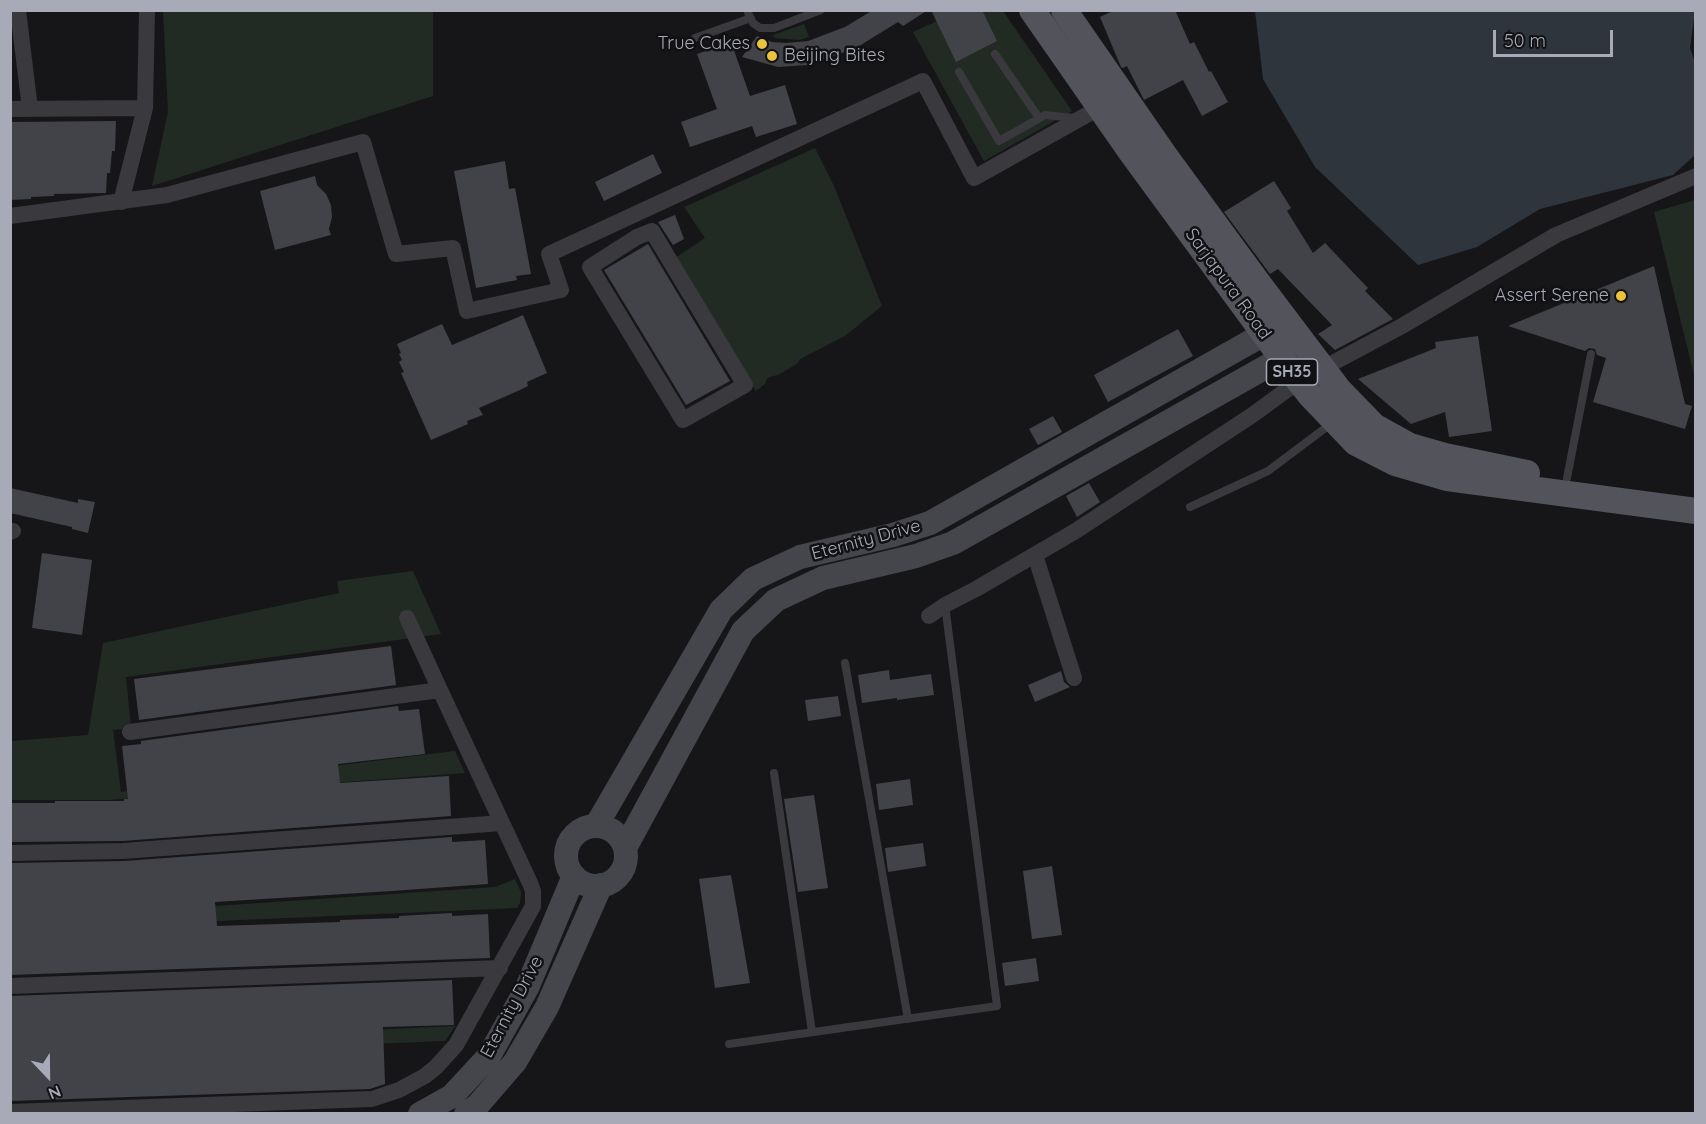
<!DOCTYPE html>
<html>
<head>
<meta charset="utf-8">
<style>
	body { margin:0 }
	#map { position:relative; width:1706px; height:1124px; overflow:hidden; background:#161618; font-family:Quicksand,sans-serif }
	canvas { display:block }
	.frame { position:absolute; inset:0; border:12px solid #a8abb7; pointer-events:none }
	.north { position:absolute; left:18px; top:1046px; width:60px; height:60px; -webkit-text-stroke:4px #111113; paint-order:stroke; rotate:158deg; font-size:16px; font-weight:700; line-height:24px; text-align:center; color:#a8abb7 }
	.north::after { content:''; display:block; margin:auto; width:21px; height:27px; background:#a8abb7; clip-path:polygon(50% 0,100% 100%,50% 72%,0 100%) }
	.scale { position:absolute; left:1493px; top:30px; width:120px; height:27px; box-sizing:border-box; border:3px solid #a8abb7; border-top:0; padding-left:8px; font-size:18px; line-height:21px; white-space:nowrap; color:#a8abb7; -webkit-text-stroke:4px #111113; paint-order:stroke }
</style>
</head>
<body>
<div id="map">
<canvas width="1706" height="1124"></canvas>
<div class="frame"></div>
<div class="north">N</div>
<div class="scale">50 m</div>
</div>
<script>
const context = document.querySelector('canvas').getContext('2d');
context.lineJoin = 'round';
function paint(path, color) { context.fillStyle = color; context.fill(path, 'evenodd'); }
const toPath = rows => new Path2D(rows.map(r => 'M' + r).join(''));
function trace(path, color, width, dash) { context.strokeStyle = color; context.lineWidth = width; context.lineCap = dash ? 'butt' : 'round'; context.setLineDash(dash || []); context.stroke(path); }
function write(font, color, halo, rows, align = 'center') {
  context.font = font + ' Quicksand,sans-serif'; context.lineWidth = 5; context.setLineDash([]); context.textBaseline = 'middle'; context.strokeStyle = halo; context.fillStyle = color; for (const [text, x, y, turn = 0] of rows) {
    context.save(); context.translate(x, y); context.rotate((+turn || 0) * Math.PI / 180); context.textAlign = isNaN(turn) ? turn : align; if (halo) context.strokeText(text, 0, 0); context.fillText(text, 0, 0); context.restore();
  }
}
paint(toPath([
	[163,11,433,11,433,96,152,186,168,112],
	[959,11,1003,11,1072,111,984,161,913,32],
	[804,24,809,37,799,40,775,38,773,35],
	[815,148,834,186,882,306,845,336,800,359,798,363,778,375,769,377,766,380,765,384,756,391,675,258,705,238,684,207],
	[1695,200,1696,200,1695,379,1654,212],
	[413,571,441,634,126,677,131,728,113,730,121,792,455,751,465,773,109,800,11,800,11,741,88,735,103,643,339,593,337,581],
	[515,879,521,892,520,903,517,908,11,930,97,914,495,887],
	[455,1026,445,1041,11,1059,10,1047]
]), '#222a24');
paint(toPath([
	[1255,11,1695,11,1690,48,1696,65,1695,155,1673,175,1540,209,1477,247,1418,265,1315,167,1263,79]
]), '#2e353d');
paint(toPath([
	[873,10,928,10,903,26,898,22,856,48,807,65,778,67,742,57,757,36,772,42,786,43,808,41,845,27],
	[931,10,982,10,997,41,956,62],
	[1115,10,1175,10,1190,44,1194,42,1209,72,1211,71,1228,102,1202,116,1183,80,1144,100,1127,66,1123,68,1121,67,1100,17],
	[731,42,750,96,785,85,797,124,756,137,752,126,690,147,681,122,717,109,697,54],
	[116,121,115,151,112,151,110,173,107,173,106,193,54,194,54,196,31,197,31,199,10,200,10,122],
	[653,154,662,173,604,201,595,182],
	[505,161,509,189,515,188,531,274,516,276,517,280,476,288,454,171],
	[315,176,317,185,326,194,331,205,332,217,329,229,331,235,275,250,260,191],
	[1274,181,1291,208,1287,211,1313,253,1325,243,1368,288,1365,291,1393,319,1335,350,1318,334,1332,325,1278,269,1270,274,1224,212],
	[675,215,684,239,673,245,658,222],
	[648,244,730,381,686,405,604,270],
	[1654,266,1685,404,1692,406,1685,429,1593,402,1606,358,1597,355,1595,349,1589,348,1585,351,1508,326],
	[523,315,547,373,527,382,528,386,520,390,479,408,483,415,467,421,468,424,431,440,401,373,404,372,399,362,402,360,399,354,401,353,397,344,442,324,452,345],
	[1178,329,1193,356,1108,402,1094,375],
	[1478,336,1492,431,1449,437,1445,412,1411,424,1358,379,1436,348,1435,342],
	[1053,416,1062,432,1038,445,1029,429],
	[1089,483,1100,502,1077,517,1066,496],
	[10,488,78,503,78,499,95,502,88,533,72,529,72,527,10,513],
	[42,553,92,560,82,635,32,628],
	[391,646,396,685,139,720,134,679],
	[889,670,890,680,931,674,934,695,897,700,897,698,862,703,858,675],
	[1061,671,1064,682,1070,687,1035,702,1028,685],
	[838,696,841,716,808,721,805,700],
	[398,706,399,711,419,709,425,754,338,764,340,783,449,776,451,816,123,841,10,842,10,803,55,803,55,801,124,801,124,799,128,799,122,746,141,744,141,741],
	[910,779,913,805,879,810,876,784],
	[814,795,828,888,798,892,784,799],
	[452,837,452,842,485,840,488,884,392,891,215,902,217,926,340,922,340,920,399,918,399,916,452,913,452,916,488,914,490,958,10,975,10,863,124,861],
	[923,843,926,866,888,872,885,848],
	[1052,866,1062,935,1032,939,1023,871],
	[731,875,750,983,715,988,699,879],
	[1036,958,1039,981,1005,986,1002,963],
	[452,980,454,1025,383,1027,385,1084,370,1089,10,1101,10,996]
]), '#424348');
trace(toPath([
	[749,10,748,13,753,23,760,28,774,28,821,10],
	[695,38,751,18],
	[995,54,1039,118],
	[959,72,999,141,1045,115,1074,118],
	[1567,478,1591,354],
	[1190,507,1268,471,1332,423],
	[845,663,908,1019],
	[774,773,812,1032],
	[729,1044,997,1006,945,605]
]), '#39393e', 8);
trace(toPath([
	[18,10,30,109],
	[10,109,145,108],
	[121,202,145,108,147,10],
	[10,216,167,195,363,142,396,254,453,248,467,311,561,290,549,254,923,81,974,178,1099,108],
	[652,231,745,385,683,420,590,267,637,237,652,231],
	[10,532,13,531],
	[1035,555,1074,678],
	[929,616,945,605,976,589,1074,532,1251,416,1299,381,1402,326,1556,235,1696,176],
	[407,618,440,690],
	[10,853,123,851,502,823],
	[10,986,500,968],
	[10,1112,372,1099,399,1090,425,1076,436,1067,456,1045,533,906,533,891,530,883,440,690,130,732]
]), '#39393e', 16);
trace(toPath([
	[596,826,721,610,753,579,800,557,893,535,930,523,1264,334],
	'566 856a30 30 0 1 1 60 0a30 30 0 1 1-60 0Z',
	[625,848,743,631,776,600,823,578,916,556,953,543,1282,358],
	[420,1114,452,1096,489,1056,527,988,574,876],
	[466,1114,477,1106,515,1062,547,1007,601,885]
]), '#45464c', 24);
trace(toPath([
	[1032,10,1131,152,1299,381,1310,395,1356,443,1395,463,1447,478,1696,511],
	[1064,10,1165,156,1258,283,1339,390,1374,426,1410,446,1445,456,1527,473]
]), '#53545b', 26);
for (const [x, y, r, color] of [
	[762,44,6,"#e9c43c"],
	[772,56,6,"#e9c43c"],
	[1621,296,6,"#e9c43c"]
]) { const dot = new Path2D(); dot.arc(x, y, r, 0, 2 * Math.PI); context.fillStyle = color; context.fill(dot); trace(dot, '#111113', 2); }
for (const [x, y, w] of [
	[1292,372,51]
]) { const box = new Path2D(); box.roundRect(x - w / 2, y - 13, w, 26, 4.5); context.fillStyle = '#111113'; context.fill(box); trace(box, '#a8abb7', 1.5); }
write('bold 16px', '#a8abb7', null, [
	["SH35",1292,372]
]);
write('18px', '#a8abb7', '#111113', [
	["True Cakes",750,44],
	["Beijing Bites",784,56,"left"],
	["Assert Serene",1609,296]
], 'right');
write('18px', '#a8abb7', '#111113', [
	["Sarjapura Road",1228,284,54],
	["Eternity Drive",866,540,-15],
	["Eternity Drive",512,1007,-62]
]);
</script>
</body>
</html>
